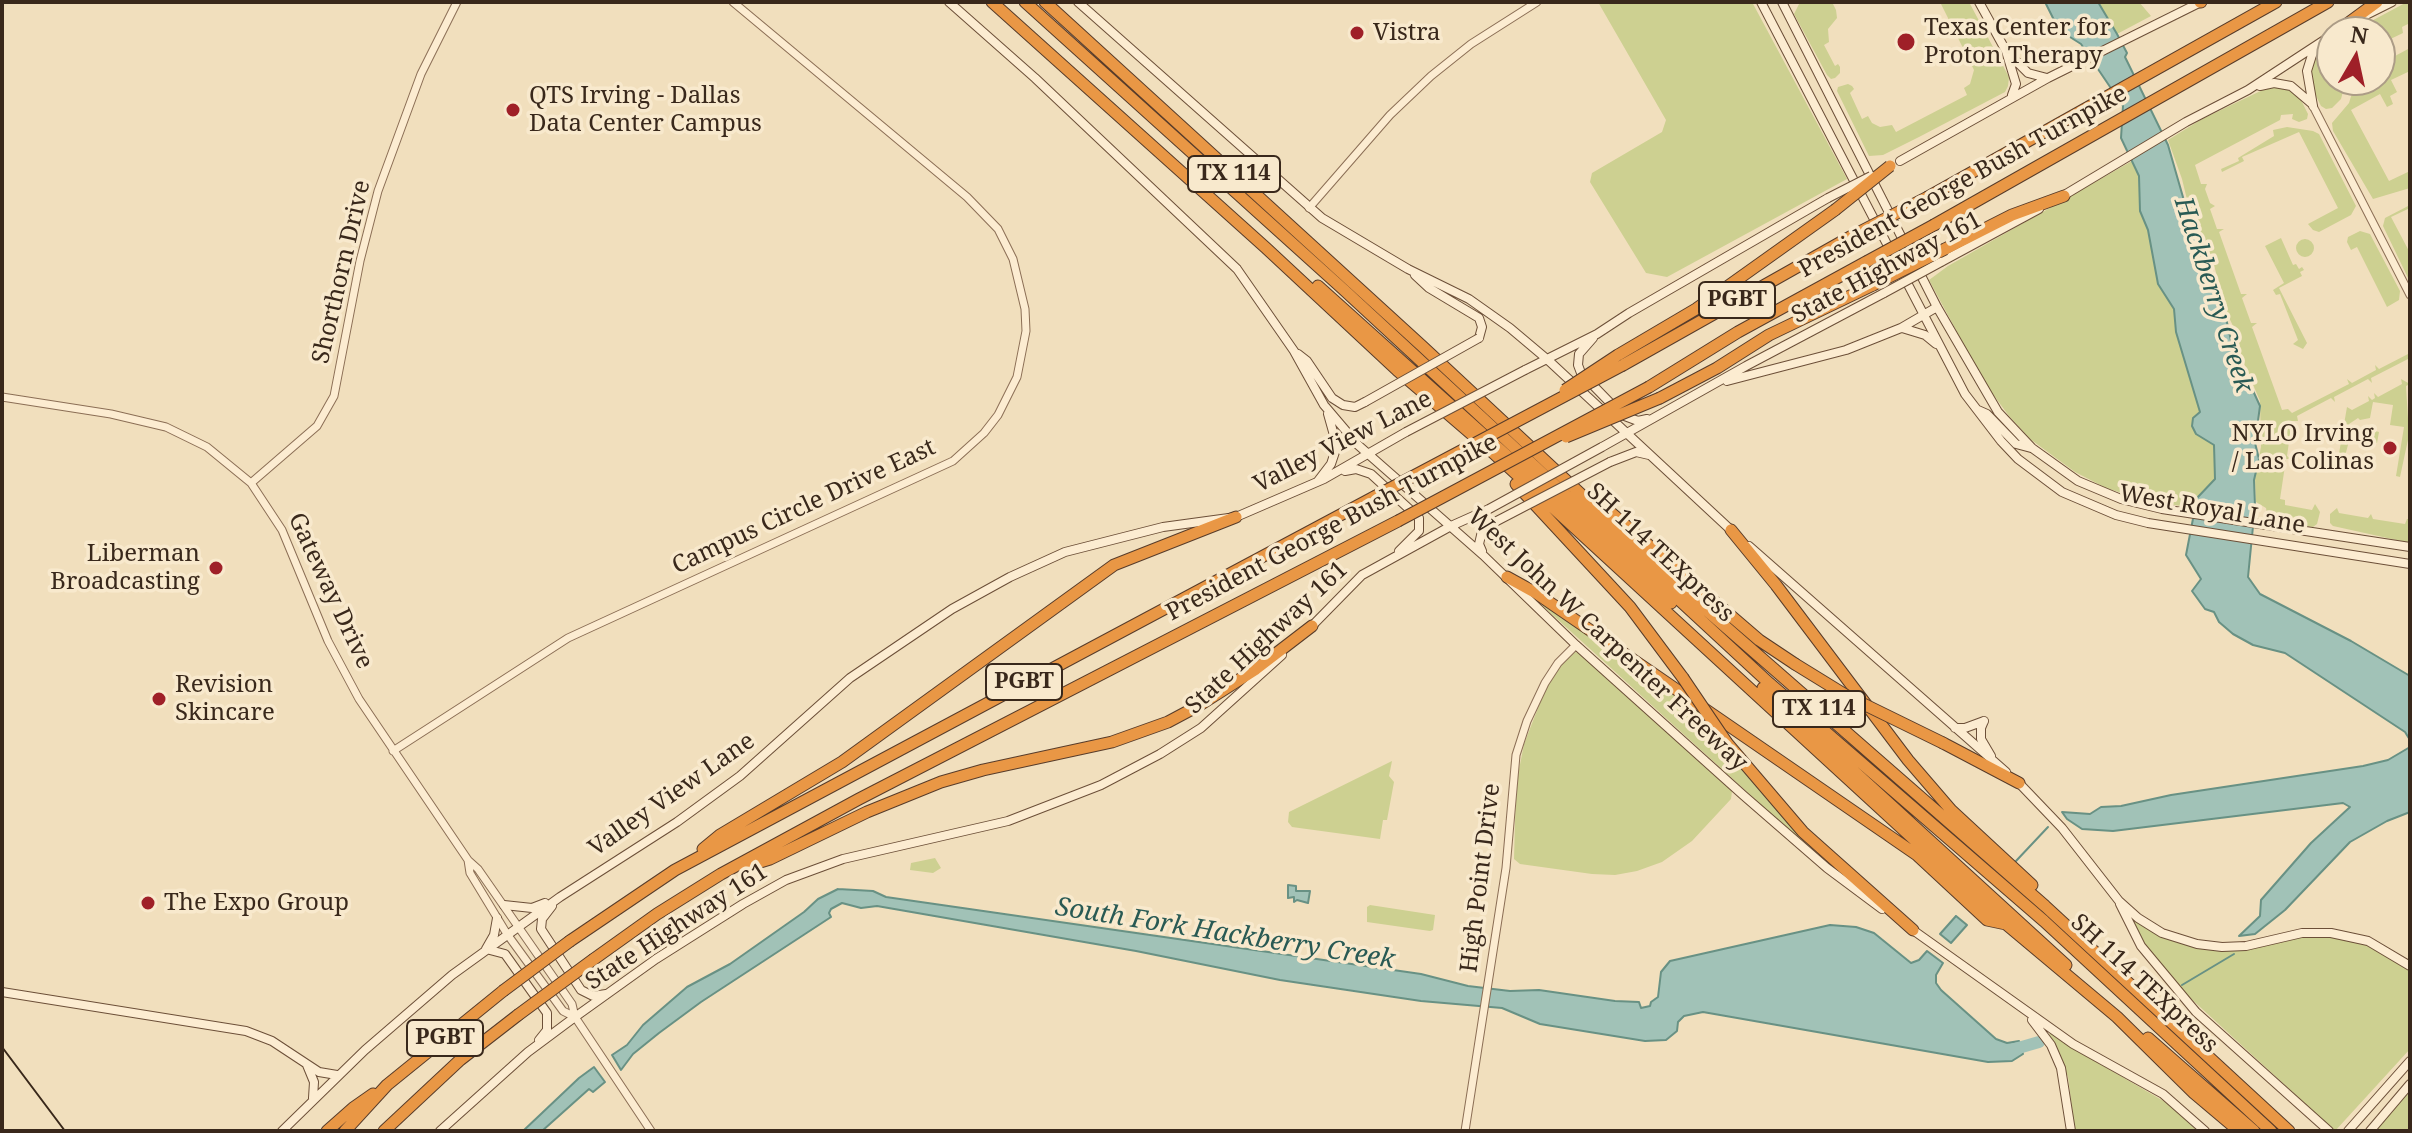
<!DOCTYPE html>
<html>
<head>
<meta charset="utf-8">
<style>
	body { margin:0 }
	#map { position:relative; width:2412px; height:1133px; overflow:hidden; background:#f1dfbd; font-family:"Noto Serif",serif }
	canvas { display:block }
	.frame { position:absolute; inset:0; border:4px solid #39281b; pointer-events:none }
	.north { position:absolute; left:2316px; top:16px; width:80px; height:80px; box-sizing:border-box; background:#f8e9cd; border:2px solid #ac9c86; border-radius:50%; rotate:9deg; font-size:22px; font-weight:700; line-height:32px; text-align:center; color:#39281b }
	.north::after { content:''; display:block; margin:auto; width:28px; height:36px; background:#9f2028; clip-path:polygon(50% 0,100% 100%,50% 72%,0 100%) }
</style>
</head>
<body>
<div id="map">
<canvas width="2412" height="1133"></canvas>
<div class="frame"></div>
<div class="north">N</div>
</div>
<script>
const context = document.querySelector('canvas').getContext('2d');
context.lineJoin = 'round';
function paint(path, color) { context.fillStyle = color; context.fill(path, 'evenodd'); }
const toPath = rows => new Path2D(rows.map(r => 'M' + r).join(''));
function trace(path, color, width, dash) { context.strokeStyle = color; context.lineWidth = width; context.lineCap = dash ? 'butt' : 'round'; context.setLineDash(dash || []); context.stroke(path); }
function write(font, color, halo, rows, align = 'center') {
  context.font = font + ' "Noto Serif",serif'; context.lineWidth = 7; context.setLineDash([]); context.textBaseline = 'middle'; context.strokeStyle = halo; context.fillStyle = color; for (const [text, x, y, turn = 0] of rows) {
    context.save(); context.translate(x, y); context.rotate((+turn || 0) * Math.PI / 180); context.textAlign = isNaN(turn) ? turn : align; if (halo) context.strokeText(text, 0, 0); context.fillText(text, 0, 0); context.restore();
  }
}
paint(toPath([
	[1598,2,1752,2,1847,179,1667,277,1646,273,1590,182,1592,173,1662,132,1666,120],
	[1800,2,1832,2,1836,10,1837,18,1828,29,1829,42,1824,45,1835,66,1838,64,1840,67,1840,73,1835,78,1831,79,1827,75,1794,14],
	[1940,2,1969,2,2009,77,2008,86,2005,92,1919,137,1883,155,1869,156,1837,91,1838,87,1848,84,1852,86,1854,89,1850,93,1862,119,1868,116,1872,123,1880,127,1892,125,1896,132,1967,95,1964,88,1970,84,1974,70],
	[2098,2,2139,2,2151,16,2117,34],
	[2407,2,2410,2,2410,23,2402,27,2403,33,2380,44,2380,32,2351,32],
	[2332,43,2332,80,2346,80,2341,99,2332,108,2326,109,2321,106,2312,88,2309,71,2317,54],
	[2410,48,2410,71,2391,80,2397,92,2390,96,2393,104,2387,107,2380,94,2351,110,2389,181,2410,171,2410,188,2373,199,2333,131,2332,123,2349,103,2356,80,2380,80,2380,64],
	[2271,86,2290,89,2301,100,2308,114,2307,119,2299,122,2292,119,2293,114,2281,115,2280,120,2195,165,2201,184,2207,184,2205,189,2210,203,2215,206,2210,209,2217,229,2224,229,2219,232,2241,294,2247,294,2242,298,2251,323,2257,323,2252,327,2282,410,2288,409,2292,413,2349,384,2347,379,2352,383,2376,370,2375,365,2379,369,2410,353,2410,362,2408,359,2371,378,2372,383,2368,379,2334,397,2335,402,2331,398,2297,416,2298,421,2292,421,2287,456,2291,459,2286,459,2280,499,2285,500,2285,505,2312,510,2315,504,2320,512,2317,524,2313,527,2268,520,2266,508,2256,502,2255,478,2261,447,2260,401,2237,347,2233,342,2233,326,2226,311,2214,265,2191,216,2182,179,2168,140,2202,119],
	[2287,127,2313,131,2319,134,2356,206,2351,215,2319,232,2313,230,2308,224,2338,208,2299,132,2242,157,2244,161,2222,172,2221,169,2239,161,2238,158,2274,136,2273,130],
	[2132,161,2139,176,2140,211,2148,230,2158,284,2174,309,2176,332,2200,412,2196,434,2214,445,2215,479,2197,498,2189,497,2181,506,2144,500,2106,488,2075,472,2030,439,2009,416,1984,382,1929,280,1948,266],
	[2410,205,2410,208,2391,217,2410,253,2410,282,2383,226,2385,218],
	[2360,231,2370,234,2400,291,2399,300,2387,307,2357,247,2351,250,2347,242,2348,237],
	[2281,238,2293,265,2296,264,2299,269,2302,267,2304,270,2300,272,2302,276,2279,288,2307,343,2303,349,2293,344,2298,340,2280,294,2276,295,2273,290,2284,283,2265,246],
	'2296 248a9 9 0 1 1 18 0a9 9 0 1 1-18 0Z',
	[2401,379,2410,384,2406,386,2409,435,2400,477,2396,476,2404,427,2390,425,2393,405,2373,402,2370,418,2360,420,2358,418,2349,424,2352,430,2345,456,2348,457,2346,468,2339,470,2337,465,2347,407,2352,410,2369,401,2368,396,2372,400,2375,398,2374,393,2378,397,2402,384],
	[2365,428,2379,432,2377,443,2354,439,2355,434],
	[2337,508,2339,513,2368,518,2371,514,2373,519,2405,524,2407,519,2410,519,2410,543,2333,526,2330,523,2330,514],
	[1533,597,1696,708,1723,746,1780,814,1847,878,1792,833],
	[1575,652,1582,654,1732,791,1731,799,1692,841,1662,862,1637,871,1615,875,1592,874,1520,864,1514,859,1516,785,1524,744,1545,690,1562,663],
	[1392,761,1389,776,1394,782,1387,820,1383,820,1380,839,1292,827,1288,822,1289,812],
	[935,858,941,868,933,873,910,870,911,863],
	[1370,905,1435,915,1433,930,1430,931,1367,922,1367,907],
	[2127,914,2165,938,2221,951,2248,950,2308,935,2331,935,2372,946,2410,970,2410,1049,2335,1131,2187,995,2142,941],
	[2051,1033,2074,1049,2167,1103,2198,1131,2075,1131,2068,1077,2049,1034],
	[2410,1091,2410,1131,2374,1131]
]), '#cdd091');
const water = toPath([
	[2045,2,2098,2,2117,34,2127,53,2125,57,2168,145,2189,218,2226,318,2232,345,2260,406,2255,443,2259,459,2254,480,2255,506,2248,577,2260,594,2351,641,2410,676,2410,740,2405,732,2285,653,2253,645,2233,634,2219,622,2214,612,2205,609,2192,591,2201,579,2186,555,2197,498,2215,479,2214,445,2196,434,2192,426,2193,418,2200,412,2176,332,2174,309,2158,284,2148,230,2140,211,2139,176,2121,138,2123,106,2081,44,2059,30,2045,2],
	[2410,747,2410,812,2387,821,2350,842,2285,910,2255,934,2239,936,2260,916,2261,900,2311,843,2350,807,2343,803,2113,831,2082,829,2067,819,2062,812,2090,814,2101,807,2121,806,2171,795,2363,766,2388,760,2410,747],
	[1288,885,1296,886,1296,891,1310,891,1308,903,1297,900,1294,902,1294,897,1288,898,1288,885],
	[838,889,873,891,886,897,1421,974,1468,986,1510,991,1539,990,1615,1001,1639,1002,1641,1008,1650,1006,1651,1002,1658,997,1661,972,1670,961,1830,925,1856,927,1874,933,1911,963,1919,960,1927,951,1943,963,1936,975,1936,983,1941,990,1996,1039,2007,1043,2019,1041,2023,1054,2012,1061,1988,1062,1703,1012,1684,1016,1678,1022,1677,1031,1666,1040,1645,1041,1540,1024,1502,1008,1421,1001,1280,980,1136,951,877,906,861,908,842,903,831,909,829,913,831,917,701,1002,659,1033,633,1054,621,1070,612,1055,627,1045,643,1025,687,987,730,964,804,912,818,899,838,889],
	[1956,916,1967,925,1951,943,1940,934,1956,916],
	[594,1067,605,1082,593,1092,589,1089,542,1131,523,1131,579,1078,594,1067]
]);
paint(water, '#a1c2b7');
trace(water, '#689184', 2);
trace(toPath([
	[2016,861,2048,827],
	[2182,985,2234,954]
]), '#689184', 2);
trace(toPath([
	[2008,1051,2039,1042]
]), '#a1c2b7', 12);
const tertiary = toPath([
	[2313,106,2410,295],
	[1309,208,1390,115,1431,76,1471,44,1537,2],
	[2,397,111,414,166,427,207,447,251,483,282,530,328,641,359,699,468,860,478,869,572,1004,575,1017,651,1131],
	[251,483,317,426,334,396,360,261,378,191,421,74,457,2],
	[393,751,568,638,953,461,984,433,998,415,1017,377,1026,331,1025,309,1013,259,998,229,967,197,733,2],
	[468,860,470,873,507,934,563,1011,575,1017],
	[1465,1131,1506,868,1516,755,1527,721,1545,683,1558,663,1576,645]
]);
const secondary = toPath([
	[949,2,1035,78,1237,269,1294,351,1324,405,1358,445,1483,555,1576,645,1743,795,1827,868,1882,909],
	[1078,2,1322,218,1408,269,1469,299,1510,328,1548,360,1733,532],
	[1761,2,1965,394,2001,441,2018,459,2062,492,2116,515,2148,523,2410,564],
	[1782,2,1937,307,1998,412,2032,448,2078,481,2121,499,2162,509,2410,547],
	[1979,2,2006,51,2016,84,2012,95],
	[2364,16,2392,2],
	[2006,51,2028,73,2047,78],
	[2260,86,2274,83,2291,86,2311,103],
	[2313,106,2307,71,2312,55,2318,46],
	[1900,161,2048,78,2201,2],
	[2061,197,2186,122,2248,90,2332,35],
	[1941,262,2039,209],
	[1415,275,1429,288,1479,318,1482,327,1479,338],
	[1902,328,1925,335,1936,344],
	[1593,338,1579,354,1578,365,1581,373,1622,415,1638,421,1647,419],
	[1298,354,1307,361,1332,398,1343,405,1355,407,1365,402],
	[1525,370,1597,334,1629,313,1828,198],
	[1727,381,1846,350,1901,328,1937,307],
	[1978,410,1987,414,2016,444,2031,448],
	[1602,447,1746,366,1884,293],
	[1610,462,1636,452,1649,455],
	[1345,471,1356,469,1371,474,1419,518,1419,531,1399,551],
	[1318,481,1331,464,1337,446,1328,414],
	[1749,546,2006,772],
	[1482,551,1479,544,1482,531,1493,523],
	[1309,629,1362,575,1451,526,1489,509],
	[1984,721,1981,728,1981,739,1991,756],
	[1955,728,1965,728,1984,721],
	[2017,781,2062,828,2119,901,2138,918,2162,933,2197,944,2222,947,2246,946,2302,933,2331,933,2368,941,2410,966],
	[2120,904,2141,946,2196,1012,2329,1131],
	[504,905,532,908,545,903],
	[552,906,542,919,541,929,581,990,593,996,606,994],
	[497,918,494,935,486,949,505,954,547,1013,547,1030,539,1040],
	[1910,928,2073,1044,2163,1094,2205,1131],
	[2,992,246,1031,272,1041,319,1072,337,1075],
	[2032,1020,2051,1045,2061,1068,2071,1131],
	[307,1065,314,1082,313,1098],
	[282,1131,365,1050,452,975,560,897,677,822,740,776,850,678,952,609,1010,577,1065,552,1163,527,1236,517,1324,479,1406,432],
	[440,1131,528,1052,575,1017,656,959,743,904,786,880,843,859,1008,821,1101,785,1160,754,1201,728,1282,655],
	[2348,1131,2410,1061],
	[2370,1131,2410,1084]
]);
const motorway = toPath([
	[992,2,1266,248,1397,370,1489,449,2006,924,2117,1017,2194,1093,2239,1131],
	[1025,2,1343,289,1769,683,2044,921,2271,1131],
	[1045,2,1422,346,1688,594,2045,906,2289,1131],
	[2200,2,2201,2],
	[2343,27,2377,2],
	[1928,197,2276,2],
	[1934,225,2328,2],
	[1945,249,2012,215,2064,196],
	[1318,286,1671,603],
	[1618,355,1696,309,1835,210],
	[1623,365,1852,236],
	[1649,387,1738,332,1866,262],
	[1660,398,1717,368,1769,335,1873,285],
	[1516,484,1630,607,1683,678],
	[1610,512,1759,640,1795,664],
	[1731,530,1776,585,1908,760,1951,810,2032,885],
	[1507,577,1536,593,1917,855,1987,920,2006,924],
	[1763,688,2066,965],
	[1727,743,1803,832,1913,930],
	[1943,743,2019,783],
	[703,849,720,835,842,762,1114,565,1236,517],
	[744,867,770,859,867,812,941,782,983,770,1112,742,1168,722,1198,706,1256,669,1312,626],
	[570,941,675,870,1374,497],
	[594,959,657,914,721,874,859,799,1398,521],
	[2148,1038,2254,1131],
	[327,1131,353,1108,373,1094],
	[345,1131,387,1085,503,991],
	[384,1131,460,1060,518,1015]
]);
trace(tertiary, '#8b6e55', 9);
trace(secondary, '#6c4f38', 10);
trace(motorway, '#583c2a', 13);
trace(tertiary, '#fcecd1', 7);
trace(secondary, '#fcecd1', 8);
trace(motorway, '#e99745', 11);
trace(toPath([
	[2,1047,65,1131]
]), '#39281b', 2);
const secondaryBridge = toPath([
	[1828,198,1871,176],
	[1884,293,1941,262],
	[1365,402,1479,338],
	[1406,432,1525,370],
	[1489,509,1602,447],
	[1493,523,1610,462]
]);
const motorwayBridge = toPath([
	[1835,210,1890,166],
	[1852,236,1928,197],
	[1866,262,1934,225],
	[1873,285,1945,249],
	[1565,390,1618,355],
	[1566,437,1660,398],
	[1374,497,1623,365],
	[1398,521,1649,387],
	[1795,664,1847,696,1943,743],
	[1683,678,1727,743],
	[503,991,570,941],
	[518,1015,594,959]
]);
trace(secondaryBridge, '#6c4f38', 10, []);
trace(motorwayBridge, '#583c2a', 13, []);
trace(secondaryBridge, '#fcecd1', 8);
trace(motorwayBridge, '#e99745', 11);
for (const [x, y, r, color] of [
	[1357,33,8,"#9f2028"],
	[1906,42,10,"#9f2028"],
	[513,110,8,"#9f2028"],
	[2390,448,8,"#9f2028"],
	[216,568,8,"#9f2028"],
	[159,699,8,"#9f2028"],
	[148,903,8,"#9f2028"]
]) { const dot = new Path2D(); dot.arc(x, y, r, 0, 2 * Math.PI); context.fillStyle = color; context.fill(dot); trace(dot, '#f8e9cd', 3); }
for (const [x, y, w] of [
	[1234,174,92],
	[1737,300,76],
	[1024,682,76],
	[1819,709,92],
	[445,1038,76]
]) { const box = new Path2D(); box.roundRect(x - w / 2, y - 18, w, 36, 6); context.fillStyle = '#f8e9cd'; context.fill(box); trace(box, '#39281b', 2); }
write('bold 22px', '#39281b', null, [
	["TX 114",1234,174],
	["PGBT",1737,300],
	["PGBT",1024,682],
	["TX 114",1819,709],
	["PGBT",445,1038]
]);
write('24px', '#39281b', '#f8e9cd', [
	["Texas Center for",1924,28],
	["Proton Therapy",1924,56],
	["Vistra",1373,33],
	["QTS Irving - Dallas",529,96],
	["Data Center Campus",529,124],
	["NYLO Irving",2374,434,"right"],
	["/ Las Colinas",2374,462,"right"],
	["Liberman",200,554,"right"],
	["Broadcasting",200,582,"right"],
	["Revision",175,685],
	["Skincare",175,713],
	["The Expo Group",164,903]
], 'left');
write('24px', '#39281b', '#f8e9cd', [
	["President George Bush Turnpike",1963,182,-29],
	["State Highway 161",1887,268,-28],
	["Shorthorn Drive",342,272,-77],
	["Valley View Lane",1343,442,-27],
	["Campus Circle Drive East",804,507,-25],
	["West Royal Lane",2212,510,10],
	["President George Bush Turnpike",1332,528,-28],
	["SH 114 TEXpress",1660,553,43],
	["Gateway Drive",330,591,65],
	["State Highway 161",1267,638,-43],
	["West John W Carpenter Freeway",1607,640,43],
	["Valley View Lane",672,795,-35],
	["High Point Drive",1481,878,-83],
	["State Highway 161",677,927,-33],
	["SH 114 TEXpress",2144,984,43]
]);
write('italic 26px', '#295a54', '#f8e9cd', [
	["Hackberry Creek",2213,295,72],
	["South Fork Hackberry Creek",1225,934,9]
]);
</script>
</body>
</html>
